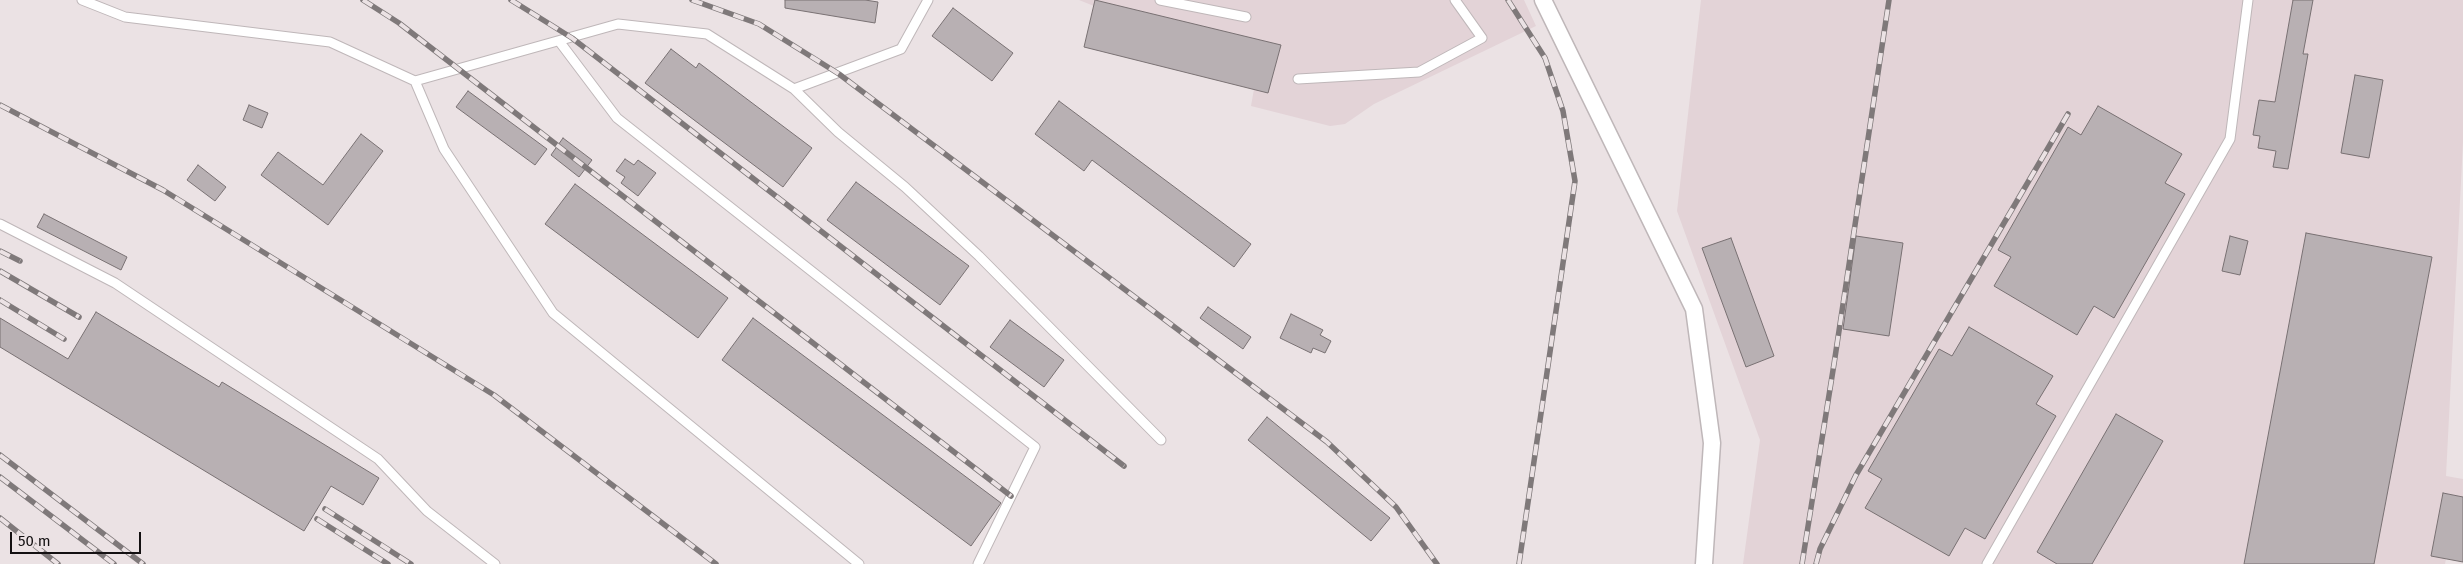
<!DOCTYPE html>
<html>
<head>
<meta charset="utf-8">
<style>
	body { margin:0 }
	#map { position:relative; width:2463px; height:564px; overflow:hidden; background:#ebe2e4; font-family:"Fira Sans",sans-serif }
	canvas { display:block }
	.scale { position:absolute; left:10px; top:532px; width:131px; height:22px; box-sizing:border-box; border:2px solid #131011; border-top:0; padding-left:6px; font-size:15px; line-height:18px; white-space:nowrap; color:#131011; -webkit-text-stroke:4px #ebe2e4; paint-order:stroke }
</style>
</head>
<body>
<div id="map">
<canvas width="2463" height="564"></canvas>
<div class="scale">50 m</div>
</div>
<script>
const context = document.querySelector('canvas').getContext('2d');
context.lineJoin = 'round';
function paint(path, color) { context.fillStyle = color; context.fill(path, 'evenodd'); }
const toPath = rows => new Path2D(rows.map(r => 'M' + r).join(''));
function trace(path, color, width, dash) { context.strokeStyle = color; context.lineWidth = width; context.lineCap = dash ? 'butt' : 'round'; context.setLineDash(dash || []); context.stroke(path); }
paint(toPath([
	[1079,0,1524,0,1536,26,1374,104,1345,124,1330,126,1251,106,1254,89,1084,47,1094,6],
	[1701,0,2463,0,2463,142,2446,476,2463,479,2463,562,2446,559,2445,564,1743,564,1760,440,1677,211]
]), '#e3d3d7');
const building = toPath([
	[785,0,865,0,878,2,875,23,785,8,785,0],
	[1095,0,1281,45,1268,93,1084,47,1095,0],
	[2293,0,2313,0,2303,54,2308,54,2288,169,2273,167,2276,151,2258,148,2260,136,2253,135,2259,100,2275,102,2293,0],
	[953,8,1013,53,992,81,932,36,953,8],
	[671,49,696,68,699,63,812,148,783,187,645,83,671,49],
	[2355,75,2383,80,2369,158,2341,153,2355,75],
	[468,91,547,149,535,165,456,107,468,91],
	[1059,101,1251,244,1234,267,1092,160,1084,171,1035,134,1059,101],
	[249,105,268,113,262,128,243,120,249,105],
	[2098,106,2182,154,2165,183,2185,194,2114,318,2094,306,2077,335,1994,286,2011,257,1998,250,2068,127,2081,135,2098,106],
	[361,134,383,151,328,225,261,175,278,152,323,185,361,134],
	[563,138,592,160,579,177,551,155,563,138],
	[625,159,634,165,638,160,656,173,638,196,621,183,625,177,616,171,625,159],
	[198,165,226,187,215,201,187,180,198,165],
	[856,182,969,266,940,305,827,220,856,182],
	[575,184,728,298,698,338,545,224,575,184],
	[44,214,127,257,121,270,37,227,44,214],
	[2306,233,2432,257,2374,564,2244,564,2306,233],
	[1856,236,1903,243,1889,336,1843,329,1856,236],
	[2230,236,2248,241,2240,275,2222,271,2230,236],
	[1731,238,1774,356,1746,367,1702,248,1731,238],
	[1208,307,1251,337,1243,349,1200,318,1208,307],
	[96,312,219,387,222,382,379,478,363,505,331,486,304,531,0,347,0,318,68,359,96,312],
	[1291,314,1323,330,1320,335,1331,341,1325,353,1313,348,1311,353,1280,338,1291,314],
	[753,318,1001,503,971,546,722,360,753,318],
	[1010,320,1064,360,1044,387,990,347,1010,320],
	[1969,327,2053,376,2036,404,2056,416,1985,539,1965,528,1949,556,1865,508,1882,479,1868,471,1939,349,1952,356,1969,327],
	[2116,414,2163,441,2092,564,2057,564,2037,552,2116,414],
	[1267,417,1390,518,1371,541,1248,440,1267,417],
	[2443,493,2463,497,2463,562,2431,556,2443,493]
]);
paint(building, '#b8b0b3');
trace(building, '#797173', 1);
const service = toPath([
	[82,0,125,17,330,42,415,81,618,24,707,34,794,89,901,49,928,0],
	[1160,0,1246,17],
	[559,41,617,118,1035,447,978,564],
	[1298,79,1419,72,1482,38,1455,0],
	[415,81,444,149,553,313,859,564],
	[794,89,838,132,905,187,979,256,1161,440],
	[0,224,115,283,378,459,427,511,495,564],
	[1987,564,2230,139,2248,0]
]);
const minor = toPath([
	[1543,0,1694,309,1712,443,1704,564]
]);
trace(service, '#bfb7b9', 11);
trace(minor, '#bfb7b9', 19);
trace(service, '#fff', 9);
trace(minor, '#fff', 16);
const rail = toPath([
	[363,0,399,23,1011,496],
	[511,0,572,38,1124,466],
	[692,0,759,24,839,74,1327,442,1396,507,1437,564],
	[1508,0,1545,58,1563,111,1575,181,1519,564],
	[0,105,163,190,494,395,716,564],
	[0,251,20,261],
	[0,271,79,317],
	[0,300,64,339],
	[0,455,143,564],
	[0,477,114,564],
	[325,509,411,564],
	[0,518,58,564],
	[317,519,388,564],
	[1802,564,1834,364,1889,0],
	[1816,564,1820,549,1856,475,2068,114]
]);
trace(rail, '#7f797a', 5.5);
trace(rail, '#ebe2e4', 4, [11]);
</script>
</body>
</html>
